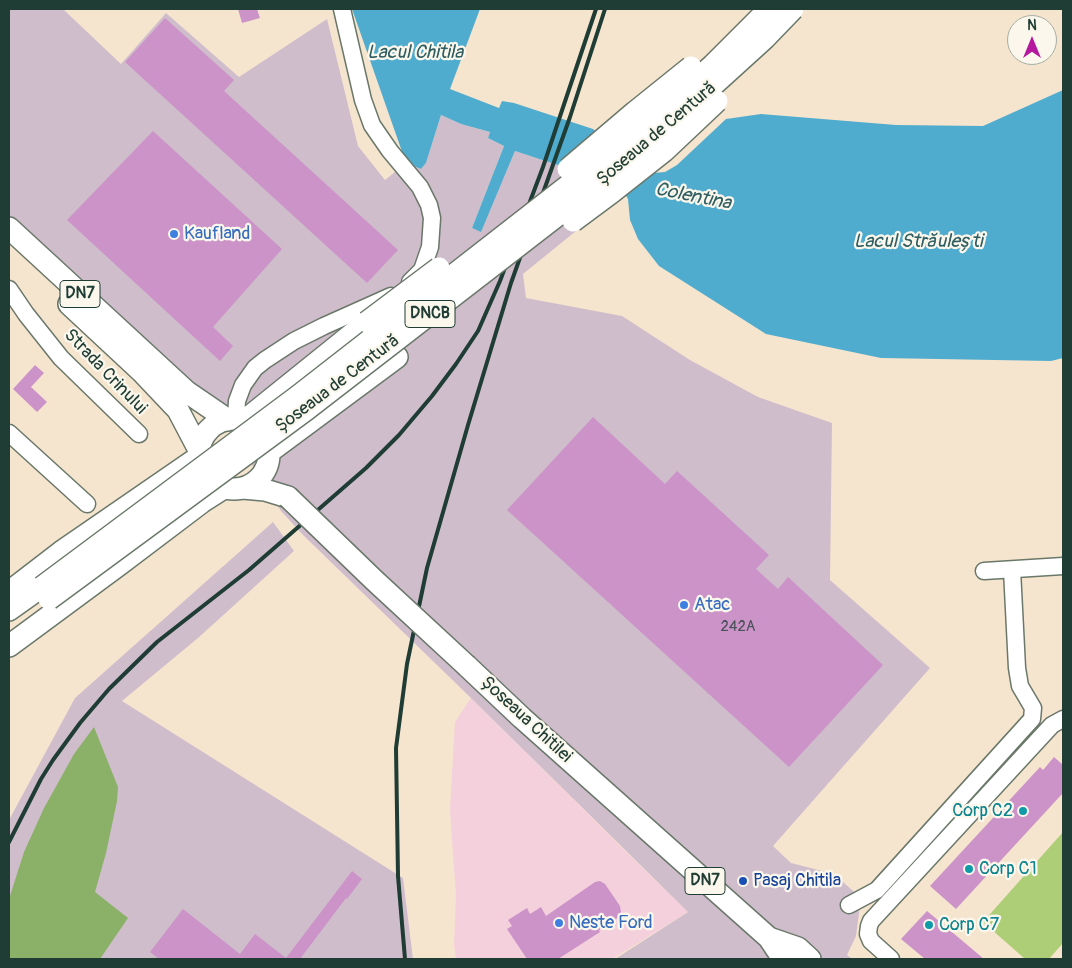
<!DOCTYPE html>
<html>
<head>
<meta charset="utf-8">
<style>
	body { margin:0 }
	#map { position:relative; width:1072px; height:968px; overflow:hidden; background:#f6e5ce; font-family:Pangolin,sans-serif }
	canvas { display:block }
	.frame { position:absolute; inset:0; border:10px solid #1f3d34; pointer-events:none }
	.north { position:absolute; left:1007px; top:15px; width:50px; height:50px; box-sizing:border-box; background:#fbf7ec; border:1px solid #a3ada2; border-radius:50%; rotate:0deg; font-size:14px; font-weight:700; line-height:20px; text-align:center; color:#1f3d34 }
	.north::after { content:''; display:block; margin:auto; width:18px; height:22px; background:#b5179e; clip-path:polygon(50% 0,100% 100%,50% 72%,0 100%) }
</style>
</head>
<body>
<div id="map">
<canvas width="1072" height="968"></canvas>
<div class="frame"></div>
<div class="north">N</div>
</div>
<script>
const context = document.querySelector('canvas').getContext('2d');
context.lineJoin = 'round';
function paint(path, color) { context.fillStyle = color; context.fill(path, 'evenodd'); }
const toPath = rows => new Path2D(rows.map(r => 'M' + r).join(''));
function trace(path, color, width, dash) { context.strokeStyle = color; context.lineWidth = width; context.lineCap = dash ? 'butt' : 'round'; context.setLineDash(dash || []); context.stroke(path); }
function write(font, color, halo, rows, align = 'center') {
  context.font = font + ' Pangolin,sans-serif'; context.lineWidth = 4.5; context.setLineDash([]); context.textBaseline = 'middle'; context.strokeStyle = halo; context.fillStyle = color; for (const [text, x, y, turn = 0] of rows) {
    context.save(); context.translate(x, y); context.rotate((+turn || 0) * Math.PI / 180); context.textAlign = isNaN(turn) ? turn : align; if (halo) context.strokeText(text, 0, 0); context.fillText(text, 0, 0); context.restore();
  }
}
paint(toPath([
	[471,698,624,850,688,912,612,959,456,959,454,944,456,896,450,810,455,722]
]), '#f4cfdc');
paint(toPath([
	[9,9,63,9,121,64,166,13,239,77,327,19,358,146,385,180,406,163,421,169,426,163,441,115,461,124,490,132,488,138,504,146,472,228,481,231,515,151,579,172,624,192,523,274,526,298,622,316,690,360,758,397,832,423,830,580,930,668,773,846,791,863,834,874,861,898,856,936,847,955,852,959,615,959,688,912,471,698,303,535,281,511,234,436,9,219],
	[273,522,294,551,198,638,122,701,403,878,413,959,9,959,9,820,75,698]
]), '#d0bdcc');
paint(toPath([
	[1063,832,1063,943,1049,959,1025,959,983,922]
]), '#adce76');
paint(toPath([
	[94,727,118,787,117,801,106,853,95,892,128,918,100,959,9,959,9,899,24,852,44,808,74,754]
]), '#8ab167');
paint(toPath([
	[352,9,480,9,450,89,499,108,502,101,514,103,593,129,653,173,665,172,677,165,726,119,761,114,896,125,983,126,1063,90,1063,358,1051,361,881,358,766,334,659,266,638,239,630,220,628,199,624,192,579,172,515,151,481,232,472,228,504,146,488,138,490,132,461,124,441,115,426,163,421,169,406,163]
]), '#50acce');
paint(toPath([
	[238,9,257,9,260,18,242,23],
	[165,18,234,80,224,91,398,250,367,283,125,62],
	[153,131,282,249,213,327,233,346,220,361,67,220],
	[35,365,44,373,31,387,47,402,37,412,13,389],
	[593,417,665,484,677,471,769,555,756,569,778,589,788,577,883,665,789,767,507,510],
	[1054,757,1063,765,1063,793,956,909,930,886,1040,767,1043,770],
	[352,871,362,879,347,899,346,898,300,959,159,959,150,952,183,909,240,954,255,934,286,958],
	[600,881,605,884,620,906,621,912,619,917,599,930,600,932,558,959,527,959,507,929,512,926,508,920,527,908,530,914,541,907,546,916,595,882],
	[927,911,984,959,925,959,901,939]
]), '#cb93c8');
const minor = toPath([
	[342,9,363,100,372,125,390,151,420,187,429,205,432,218,430,247,422,270,410,282],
	[9,289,26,314,61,358,139,434],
	[236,419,237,401,243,385,255,368,265,360,294,341,324,326,391,296],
	[9,433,87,504],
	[984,571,1063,566],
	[849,905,877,890,1032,719,1033,708,1020,686,1017,668,1012,570],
	[891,959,871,941,868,934,869,926,871,921,1052,725,1063,719]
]);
const major = toPath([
	[9,228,187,392,228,420],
	[69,304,142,372,178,410,199,450],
	'199 454a35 35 0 1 1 70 0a35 35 0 1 1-70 0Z',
	[244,421,367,322],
	[269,452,397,357],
	[243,488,265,490,288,497],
	[9,592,61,552,199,457],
	[9,610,40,588],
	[9,646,120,564,202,502,224,488],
	[467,666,522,718,769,938,783,959],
	[769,938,798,948,810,959]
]);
trace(minor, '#6a786a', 19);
trace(major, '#6a786a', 24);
trace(minor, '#fff', 16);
trace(major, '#fff', 21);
trace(toPath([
	[9,842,41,779,53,760,80,723,109,689,157,642,249,570,366,468,399,435,432,396,456,364,478,331,500,281,543,167,596,9],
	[405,959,398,876,396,748,407,664,427,568,468,425,511,283,570,117,605,9]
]), '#1f3d34', 4);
const majorBridge = toPath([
	[568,169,635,112,691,67],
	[573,221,612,192,664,151,717,101],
	[367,322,439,268],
	[288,497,374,580,467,666],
	[42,587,297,397,646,125,713,65,769,9],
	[49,599,307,409,567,208,657,136,765,38,793,9]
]);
trace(majorBridge, '#6a786a', 24, []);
trace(majorBridge, '#fff', 21);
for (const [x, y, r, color] of [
	[174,234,5,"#3f7fe0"],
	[684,605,5,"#3f7fe0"],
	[1023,811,5,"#0f9aa8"],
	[969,869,5,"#0f9aa8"],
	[743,881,5,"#1a4fb4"],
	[559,923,5,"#3f7fe0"],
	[929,925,5,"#0f9aa8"]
]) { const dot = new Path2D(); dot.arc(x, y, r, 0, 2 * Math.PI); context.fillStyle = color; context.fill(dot); trace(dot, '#fbf7ec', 2); }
write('15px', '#4a5259', null, [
	["242A",738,627]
]);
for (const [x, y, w] of [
	[80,294,40],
	[430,314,50],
	[705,881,40]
]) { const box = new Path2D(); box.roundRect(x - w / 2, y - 13.5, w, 27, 4); context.fillStyle = '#fbf7ec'; context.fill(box); trace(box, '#1f3d34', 1); }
write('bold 16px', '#1f3d34', null, [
	["DN7",80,294],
	["DNCB",430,314],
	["DN7",705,881]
]);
write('18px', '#1f3d34', '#fbf7ec', [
	["Șoseaua de Centură",657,134,-40],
	["Strada Crinului",105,372,46],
	["Șoseaua de Centură",338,384,-37],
	["Șoseaua Chitilei",526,720,43]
]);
write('18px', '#366cbe', '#fbf7ec', [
	["Kaufland",184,234],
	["Atac",694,605],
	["Neste Ford",569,923]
], 'left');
write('18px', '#0d838f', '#fbf7ec', [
	["Corp C2",1013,811,"right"],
	["Corp C1",979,869],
	["Corp C7",939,925]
], 'left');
write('18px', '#164399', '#fbf7ec', [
	["Pasaj Chitila",753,881]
], 'left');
write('italic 19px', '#2e5e62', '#fbf7ec', [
	["Lacul Chitila",415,53],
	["Colentina",693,197,11],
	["Lacul Străulești",918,242]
]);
</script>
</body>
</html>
